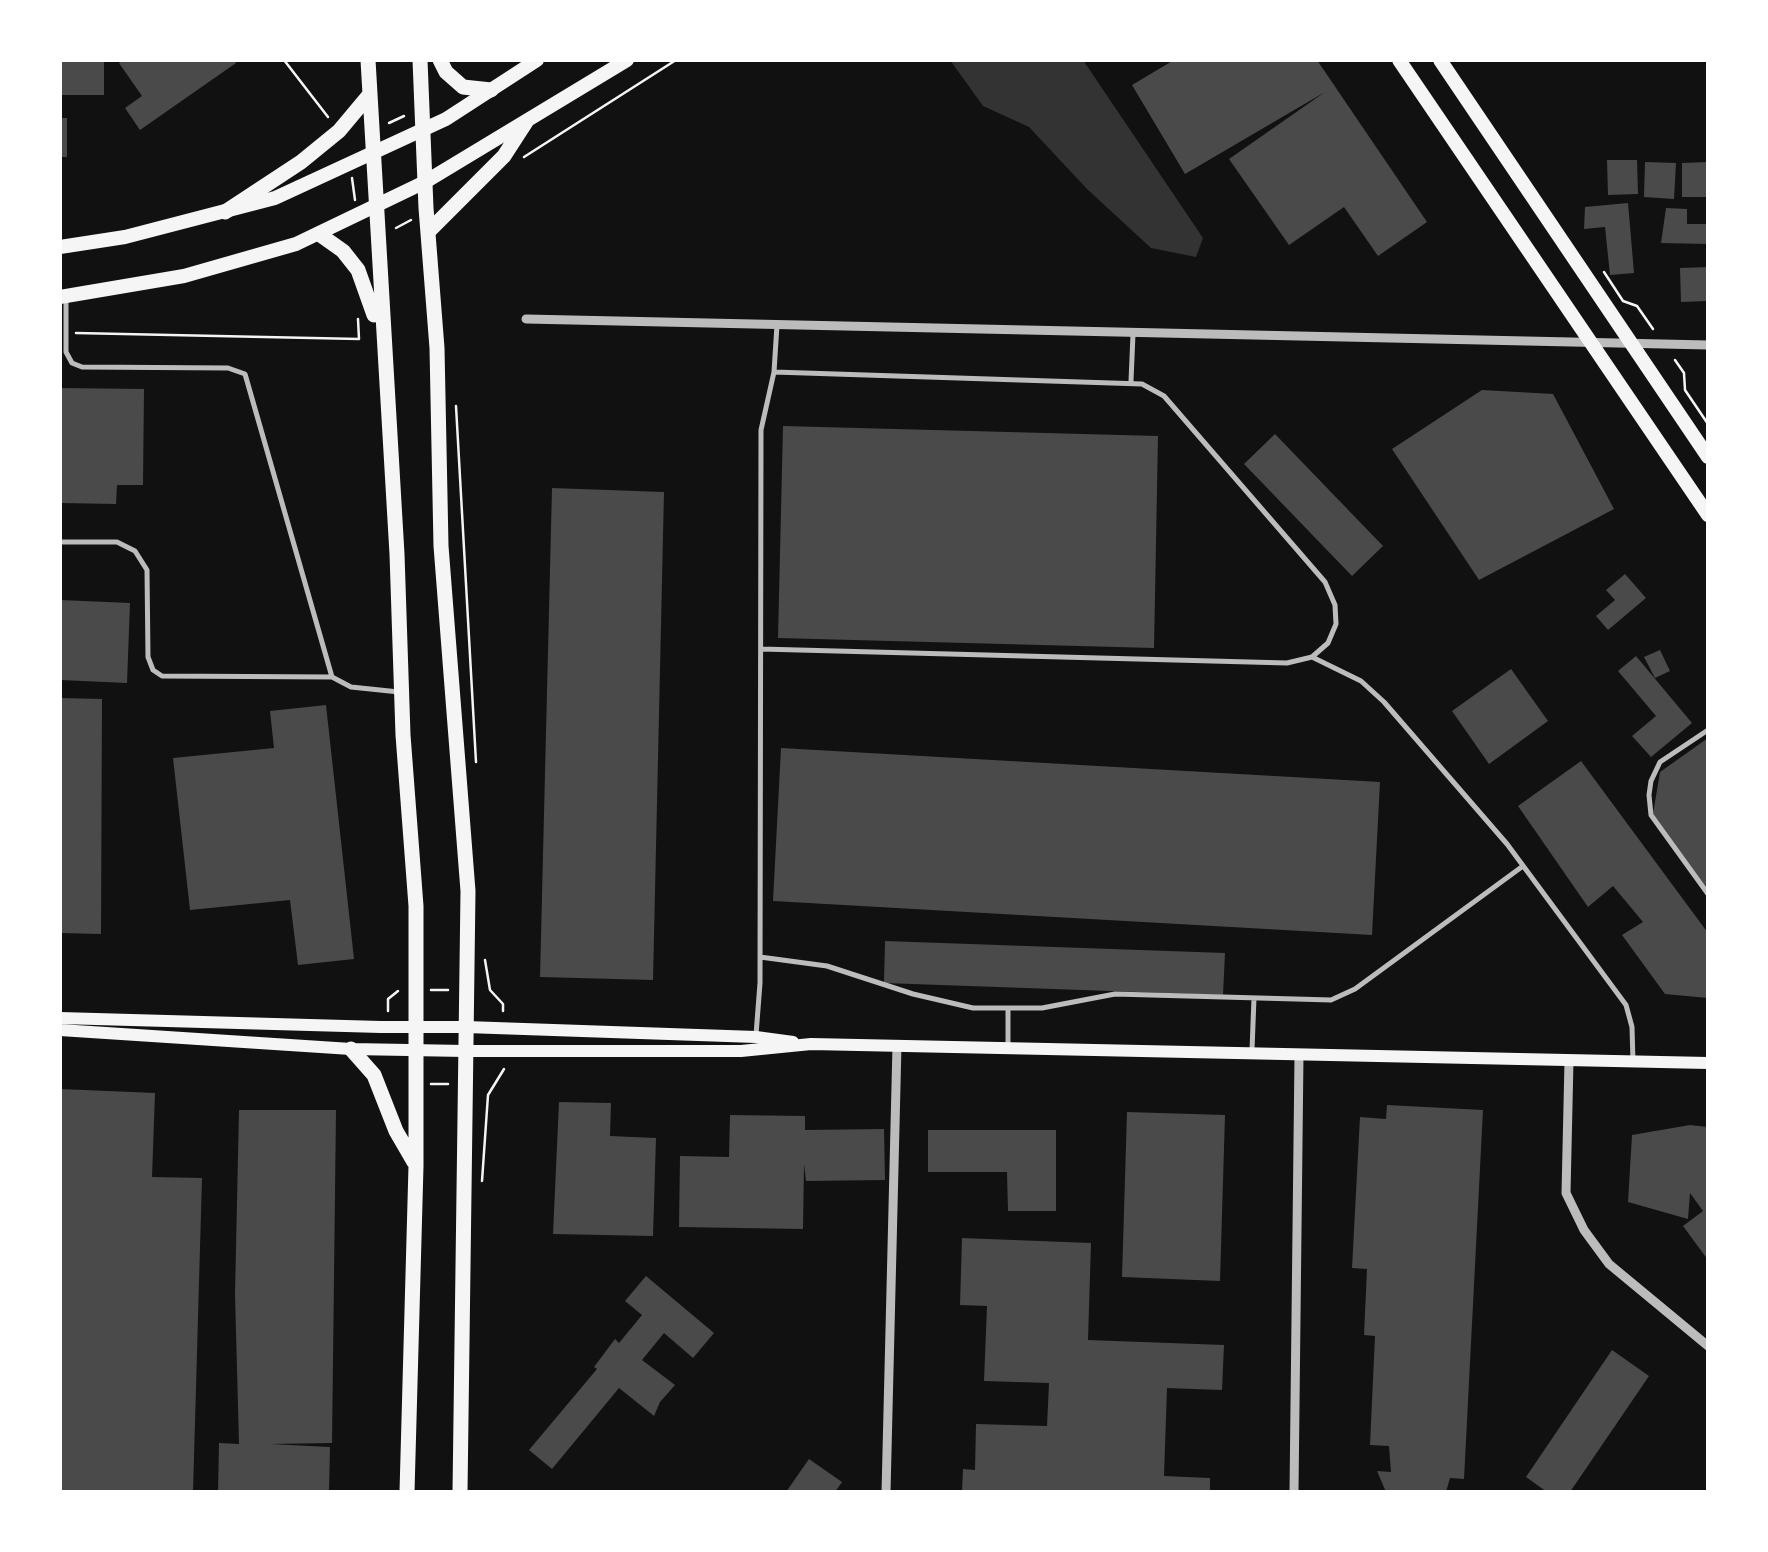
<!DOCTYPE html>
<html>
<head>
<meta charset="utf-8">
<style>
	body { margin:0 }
	#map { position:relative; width:1768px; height:1552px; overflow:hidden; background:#111; font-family:"Varela Round",sans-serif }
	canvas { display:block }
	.frame { position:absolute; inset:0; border:62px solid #fff; pointer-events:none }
</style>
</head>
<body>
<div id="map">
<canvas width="1768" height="1552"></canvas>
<div class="frame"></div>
</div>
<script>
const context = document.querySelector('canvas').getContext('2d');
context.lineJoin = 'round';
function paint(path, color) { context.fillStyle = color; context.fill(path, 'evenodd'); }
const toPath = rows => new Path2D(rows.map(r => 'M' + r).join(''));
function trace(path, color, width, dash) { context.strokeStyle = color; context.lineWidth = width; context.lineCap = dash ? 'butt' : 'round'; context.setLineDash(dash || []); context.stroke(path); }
paint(toPath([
	[950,60,1083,60,1203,238,1196,257,1151,248,1087,189,1029,127,983,106]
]), '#333');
paint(toPath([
	[60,60,104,60,104,95,60,95],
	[124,60,234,60,236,63,140,130,125,108,142,96,119,63],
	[1174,60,1317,60,1427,222,1378,256,1344,207,1289,245,1229,159,1325,92,1185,174,1132,85],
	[60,118,67,118,67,157,60,157],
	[1607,160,1637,160,1638,194,1608,195],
	[1645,162,1676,163,1674,199,1644,197],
	[1708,162,1708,197,1682,197,1682,163],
	[1628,203,1634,273,1610,275,1605,227,1584,229,1585,207],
	[1666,208,1687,209,1687,224,1708,224,1708,244,1661,243],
	[1708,267,1708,301,1681,302,1680,268],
	[60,388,144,389,143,485,117,485,116,504,60,503],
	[1482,390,1553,394,1614,509,1479,580,1392,449],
	[783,426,1158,436,1154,648,778,638],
	[1275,434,1383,546,1352,576,1244,464],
	[552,488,664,492,653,980,540,977],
	[1625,574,1646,598,1608,630,1596,616,1615,600,1606,590],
	[60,600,130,603,127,683,60,680],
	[1660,650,1670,671,1655,678,1644,657],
	[1636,656,1692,723,1651,757,1632,736,1656,716,1618,671],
	[1511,669,1548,721,1489,764,1452,711],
	[60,698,102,699,101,934,60,933],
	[326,705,354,959,298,965,290,900,190,910,173,758,274,748,270,711],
	[1708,738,1708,892,1653,814,1660,772],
	[781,748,1380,782,1372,935,773,901],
	[1581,761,1708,933,1708,998,1665,994,1622,935,1643,922,1613,886,1588,907,1518,806],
	[885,941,1225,953,1223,995,884,983],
	[60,1089,155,1093,152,1177,202,1178,193,1492,60,1492],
	[559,1102,611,1103,610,1136,656,1138,653,1236,553,1234],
	[1387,1105,1483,1110,1464,1479,1450,1478,1446,1492,1386,1492,1377,1471,1391,1472,1389,1446,1370,1445,1375,1336,1364,1335,1367,1269,1352,1268,1360,1117,1386,1119],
	[239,1110,336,1110,332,1443,270,1444,330,1447,329,1492,218,1492,219,1443,239,1444,235,1294],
	[1127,1112,1225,1115,1220,1281,1122,1277],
	[730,1115,805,1116,805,1130,884,1129,885,1180,806,1181,804,1164,803,1229,679,1227,680,1156,729,1157],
	[1690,1125,1708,1127,1708,1260,1683,1226,1703,1211,1690,1193,1688,1219,1628,1202,1632,1135],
	[928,1130,1056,1130,1056,1211,1008,1211,1007,1172,928,1172],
	[962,1238,1091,1243,1088,1340,1224,1345,1222,1390,1167,1388,1164,1476,1210,1478,1210,1492,962,1492,963,1469,975,1470,976,1424,1047,1426,1049,1383,984,1381,987,1306,960,1305],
	[646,1276,714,1333,693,1358,664,1333,642,1360,675,1385,660,1402,654,1416,619,1388,552,1469,529,1450,597,1369,594,1367,615,1339,619,1343,642,1315,625,1301],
	[1612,1350,1649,1376,1570,1492,1547,1492,1526,1477],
	[809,1459,842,1482,835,1492,786,1492]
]), '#4a4a4a');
trace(toPath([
	[284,60,328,117],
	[389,123,404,116],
	[524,157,676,60],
	[352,178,355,200],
	[396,228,411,220],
	[1604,272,1623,301,1637,306,1653,329],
	[76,333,359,339,358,319],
	[1675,360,1684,373,1685,390,1708,424],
	[456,406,476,762],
	[485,960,490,990,503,1004,503,1011],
	[431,990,448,990],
	[388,1011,388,999,398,991],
	[431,1084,448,1084],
	[482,1181,488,1095,504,1069]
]), '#f5f5f5', 2.5);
trace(toPath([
	[66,296,66,352,72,363,82,367,228,368,245,374,332,677,351,687,399,692],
	[1131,381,1133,334],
	[61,542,117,542,135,551,147,570,148,657,153,670,162,676,332,677],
	[761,649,1287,663,1312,657,1328,643,1336,624,1335,605,1325,582,1164,396,1142,384,774,372],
	[1312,657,1361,681,1384,702,1507,844,1626,1005,1632,1027,1633,1062],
	[1708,730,1660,762,1651,781,1649,795,1651,815,1708,894],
	[760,957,827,966,913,994,973,1008,1042,1008,1115,994,1331,1000,1355,989,1523,866],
	[1008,1010,1008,1047],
	[756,1035,760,983,761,430,774,372,777,325],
	[1252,1050,1254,998]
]), '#bcbcbc', 5);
trace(toPath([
	[526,319,1708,345],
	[1569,1061,1566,1193,1584,1230,1609,1264,1708,1346],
	[886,1492,897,1045],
	[1294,1492,1299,1055]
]), '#bcbcbc', 9);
trace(toPath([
	[60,1018,381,1027,466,1027,756,1037,793,1042],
	[60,1030,351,1049,466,1051,741,1051,811,1044,1708,1063]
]), '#f5f5f5', 12);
trace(toPath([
	[1399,60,1708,515],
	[1440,60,1708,457],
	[60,247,125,237,275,198,446,119,537,60],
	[60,297,184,276,296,244,425,182,627,60]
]), '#f5f5f5', 14);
trace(toPath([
	[368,60,397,554,403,735,416,906,416,1166,407,1492],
	[420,60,426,208,437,348,441,546,468,891,460,1492],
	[440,60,446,72,463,87,491,90],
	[225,212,301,162,339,131,370,94],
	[429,231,504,156,526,122],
	[319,234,343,251,358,270,374,315],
	[351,1049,374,1075,396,1131,414,1162]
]), '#f5f5f5', 15);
</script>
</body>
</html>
